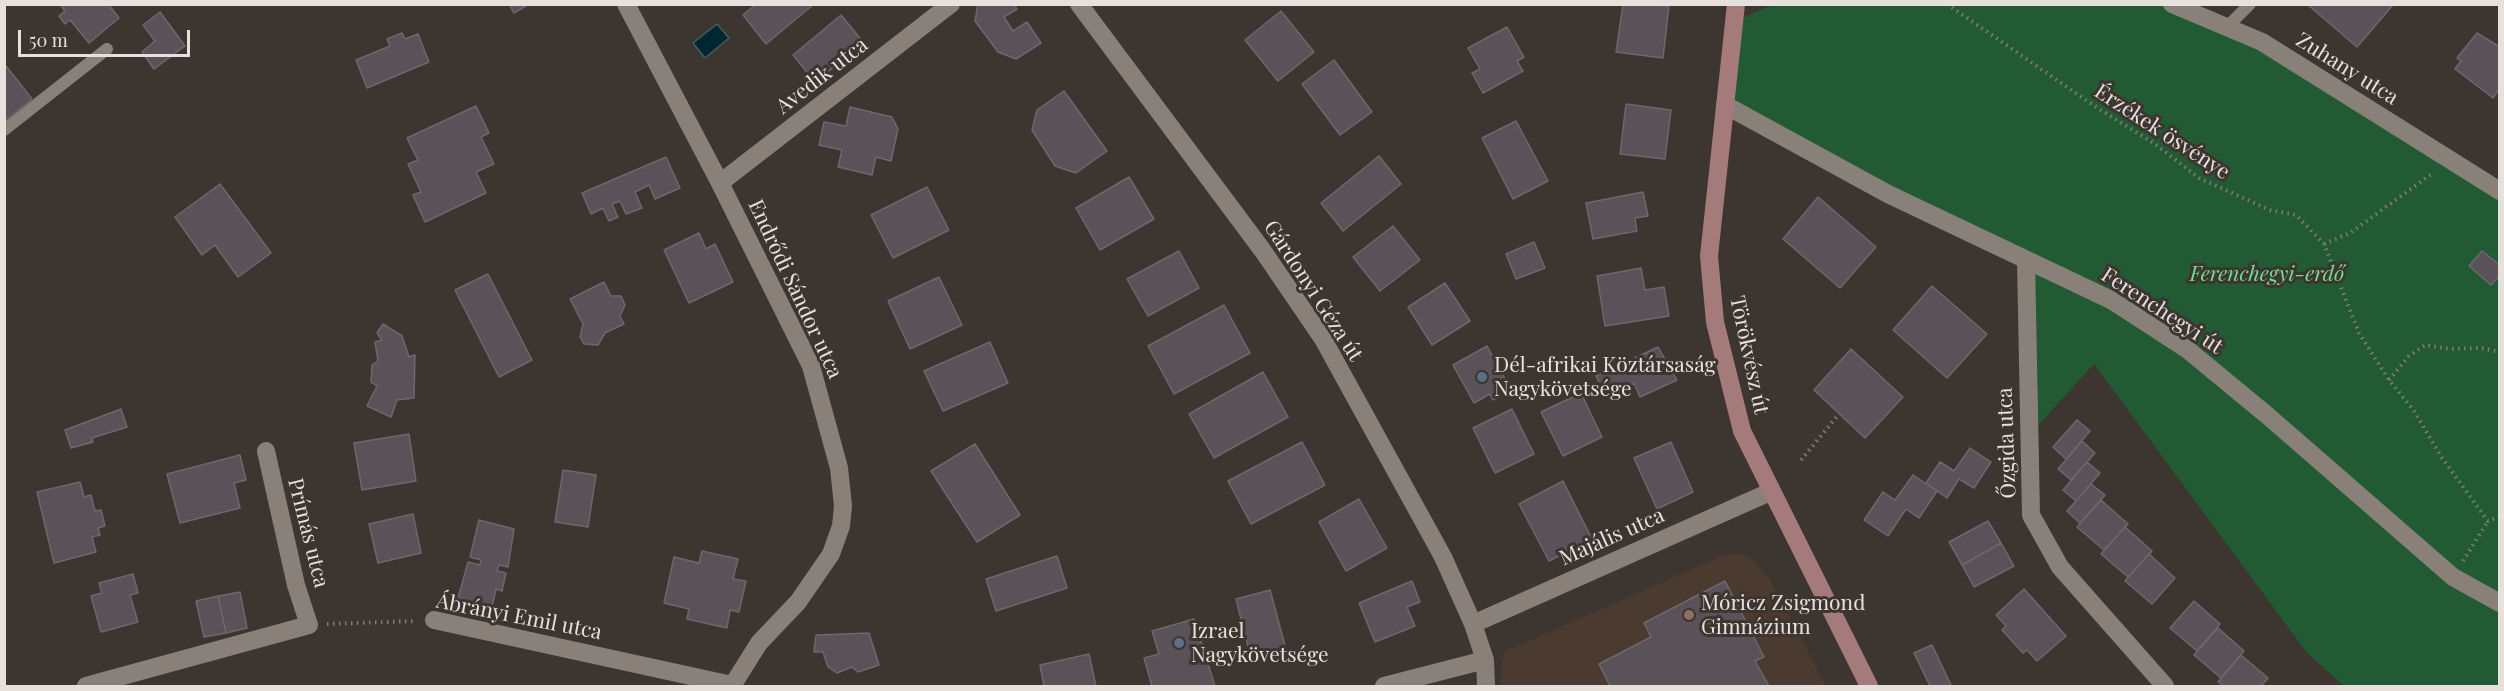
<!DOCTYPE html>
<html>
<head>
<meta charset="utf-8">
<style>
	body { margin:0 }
	#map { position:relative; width:2504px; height:691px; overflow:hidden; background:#3d352f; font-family:"Playfair Display",serif }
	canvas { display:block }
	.frame { position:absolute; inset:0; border:6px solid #e6e1dd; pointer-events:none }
	.scale { position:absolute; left:18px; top:30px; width:172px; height:27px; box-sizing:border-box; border:3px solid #e6e1dd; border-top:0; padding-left:8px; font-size:18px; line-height:21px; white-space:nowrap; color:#e6e1dd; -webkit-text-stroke:4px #3d352f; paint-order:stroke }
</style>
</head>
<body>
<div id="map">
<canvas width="2504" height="691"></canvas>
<div class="frame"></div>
<div class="scale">50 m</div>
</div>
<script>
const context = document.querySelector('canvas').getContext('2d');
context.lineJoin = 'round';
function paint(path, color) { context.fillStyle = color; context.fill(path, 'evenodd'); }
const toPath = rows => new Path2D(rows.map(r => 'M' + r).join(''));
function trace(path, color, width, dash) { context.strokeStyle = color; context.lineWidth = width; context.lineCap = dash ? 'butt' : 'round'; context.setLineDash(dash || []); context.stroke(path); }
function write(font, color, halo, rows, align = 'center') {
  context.font = font + ' "Playfair Display",serif'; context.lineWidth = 6; context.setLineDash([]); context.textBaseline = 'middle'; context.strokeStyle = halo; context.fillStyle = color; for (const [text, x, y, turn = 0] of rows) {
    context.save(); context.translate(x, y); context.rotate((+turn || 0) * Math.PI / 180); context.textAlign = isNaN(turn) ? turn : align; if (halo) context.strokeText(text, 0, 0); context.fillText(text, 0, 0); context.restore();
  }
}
paint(toPath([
	[1738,554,1749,557,1769,578,1826,686,1501,686,1501,664,1506,651,1724,555]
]), '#4b3a2f');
paint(toPath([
	[1772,5,2172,5,2262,42,2499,193,2499,686,2344,686,2307,653,2094,364,2030,434,2026,260,1725,105,1733,22]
]), '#215a33');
const water = toPath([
	[717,24,729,38,705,58,693,43,717,24]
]);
paint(water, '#002632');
trace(water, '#455e65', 1.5);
const building = toPath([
	[60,4,108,4,119,18,89,43,70,20,65,24,59,16,65,11,60,4],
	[509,4,529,4,514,13,509,4],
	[756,4,814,4,766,44,743,15,756,4],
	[1014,4,1017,9,1004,17,1013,31,1027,22,1041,43,1016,59,998,52,975,21,978,4,1014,4],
	[1623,4,1669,6,1663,58,1616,52,1623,4],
	[2307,4,2390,4,2392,6,2357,47,2307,4],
	[1281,11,1314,52,1278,81,1245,40,1281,11],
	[160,12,185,46,154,69,142,52,155,41,143,25,160,12],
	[841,15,864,43,815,82,793,55,841,15],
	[1507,27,1524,57,1517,61,1523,71,1483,93,1472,73,1480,69,1468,48,1507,27],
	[402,33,405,39,418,34,429,62,367,88,356,60,390,46,387,39,402,33],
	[2477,33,2500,47,2500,88,2493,98,2455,69,2461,61,2457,58,2477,33],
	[1334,60,1372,112,1340,135,1302,84,1334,60],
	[6,66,32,99,4,121,4,67,6,66],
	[1064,91,1107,151,1076,173,1055,166,1032,130,1037,110,1064,91],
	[1626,104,1671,110,1665,159,1620,154,1626,104],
	[476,106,489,133,481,137,494,164,476,172,486,193,425,222,413,195,421,192,408,164,418,160,407,138,476,106],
	[850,107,892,117,898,129,891,161,876,157,872,175,838,167,842,150,819,145,824,122,846,126,850,107],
	[1516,121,1548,181,1513,199,1482,138,1516,121],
	[1379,156,1401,184,1343,231,1321,203,1379,156],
	[666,157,680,188,655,199,649,185,635,192,642,208,626,214,620,201,612,204,618,217,609,221,603,208,591,214,582,193,666,157],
	[1129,177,1154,219,1100,250,1076,208,1129,177],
	[220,184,271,253,238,277,215,245,202,255,175,217,220,184],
	[927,187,949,230,893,258,871,215,927,187],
	[1643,192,1648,216,1635,218,1637,231,1593,239,1586,203,1643,192],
	[1818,197,1876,247,1840,288,1783,239,1818,197],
	[1393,226,1420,260,1380,291,1353,257,1393,226],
	[699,233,706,249,715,244,733,282,689,303,664,250,699,233],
	[1534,242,1545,268,1516,279,1506,254,1534,242],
	[1179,251,1199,288,1148,316,1127,279,1179,251],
	[2482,251,2500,265,2500,275,2491,285,2469,266,2482,251],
	[1641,268,1645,290,1664,287,1669,316,1605,326,1597,276,1641,268],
	[488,274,532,360,499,377,455,290,488,274],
	[939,277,962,325,910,349,888,301,939,277],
	[604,282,611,296,621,296,625,305,620,316,624,324,605,333,598,345,584,344,580,337,583,324,570,299,604,282],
	[1445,283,1470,321,1432,345,1408,307,1445,283],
	[1932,286,1987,334,1947,378,1893,330,1932,286],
	[1224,305,1250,353,1174,394,1148,346,1224,305],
	[383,324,402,336,409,357,415,355,414,398,397,400,391,417,367,406,377,386,371,382,372,365,378,361,375,342,382,340,377,333,383,324],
	[990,342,1008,383,943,411,924,371,990,342],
	[1487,346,1511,390,1493,400,1490,394,1474,403,1453,365,1487,346],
	[1658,347,1677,380,1640,397,1634,383,1606,396,1596,376,1658,347],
	[1851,349,1903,397,1865,438,1814,390,1851,349],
	[1263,372,1288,417,1214,458,1189,414,1263,372],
	[1581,393,1602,437,1563,456,1541,412,1581,393],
	[121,409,127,427,92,438,93,442,71,448,65,430,121,409],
	[1512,409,1534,454,1495,473,1473,428,1512,409],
	[2077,420,2090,431,2066,459,2053,447,2077,420],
	[409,434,416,481,362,490,354,443,409,434],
	[2082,441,2095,453,2071,480,2058,469,2082,441],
	[1302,442,1325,485,1251,524,1228,481,1302,442],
	[1671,442,1693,492,1657,509,1634,458,1671,442],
	[975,444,1020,515,977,542,931,471,975,444],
	[1970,448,1991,462,1974,488,1959,479,1947,498,1926,483,1940,462,1954,471,1970,448],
	[240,455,246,480,234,483,240,508,180,523,167,474,240,455],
	[2087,462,2100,473,2076,501,2063,490,2087,462],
	[563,470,596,475,588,527,555,522,563,470],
	[1913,475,1937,491,1919,518,1906,509,1888,536,1864,520,1883,492,1895,500,1913,475],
	[1563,481,1592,539,1549,561,1519,504,1563,481],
	[80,482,84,497,91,495,95,511,101,510,105,526,98,528,100,535,92,537,96,552,54,563,37,492,80,482],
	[2091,484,2105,495,2080,523,2067,511,2091,484],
	[1359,499,1387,548,1346,571,1319,522,1359,499],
	[2101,500,2128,524,2104,550,2077,527,2101,500],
	[413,514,421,553,378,563,369,524,413,514],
	[479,520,514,529,508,567,499,565,497,571,506,573,502,591,496,589,492,607,458,598,468,562,480,565,481,560,470,557,479,520],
	[1988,521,2001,543,1962,565,1949,542,1988,521],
	[2125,527,2152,551,2128,577,2101,554,2125,527],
	[2001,543,2014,566,1974,587,1962,565,2001,543],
	[702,551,738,559,733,579,746,581,739,612,730,610,727,628,687,619,689,609,664,603,674,557,699,563,702,551],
	[2149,554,2175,578,2152,604,2125,581,2149,554],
	[1057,556,1067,588,996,611,986,579,1057,556],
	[133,574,138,593,130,595,138,622,101,632,91,596,102,593,99,583,133,574],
	[1412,581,1420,602,1407,607,1415,626,1375,642,1359,603,1412,581],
	[1725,581,1764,657,1755,661,1769,686,1610,686,1599,664,1651,637,1644,623,1725,581],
	[2024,589,2066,636,2037,661,2027,650,2023,653,2002,630,2006,626,1996,615,2024,589],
	[1270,590,1287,653,1252,662,1236,599,1270,590],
	[240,592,247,628,226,633,218,596,240,592],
	[218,596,226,633,204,637,196,601,218,596],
	[2194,601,2220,624,2197,651,2170,628,2194,601],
	[1194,619,1215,686,1152,686,1144,658,1159,654,1152,631,1194,619],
	[2218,628,2244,651,2221,678,2194,655,2218,628],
	[869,633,879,665,858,672,852,667,837,673,828,667,823,652,814,652,816,635,869,633],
	[1932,645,1951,685,1948,686,1930,686,1914,653,1932,645],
	[1089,654,1096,686,1044,686,1040,665,1089,654],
	[2241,655,2268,678,2261,686,2224,686,2218,682,2241,655]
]);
paint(building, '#595258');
trace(building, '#6f676e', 1.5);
trace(toPath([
	[1947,4,2093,105,2155,144,2199,178,2270,210,2296,215,2324,244,2359,333,2389,380,2414,411,2442,458,2488,521,2500,516],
	[2324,244,2350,233,2433,173],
	[2389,380,2409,356,2425,345,2449,349,2481,348,2500,352],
	[1801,460,1839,414],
	[2463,561,2488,521],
	[327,624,416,621]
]), '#837c77', 4, [1.5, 4.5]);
trace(toPath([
	[2227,27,2250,4],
	[4,130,107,49]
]), '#8a807a', 12);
trace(toPath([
	[626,4,720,183,811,366,839,468,843,506,841,526,831,554,798,602,759,643,732,686],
	[1079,4,1263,251,1323,339,1443,557,1473,624,1485,660,1486,686],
	[2172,4,2262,42,2500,191],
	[1725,105,1888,194,2111,300,2188,350,2268,416,2453,577,2500,603],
	[720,183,951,4],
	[2026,260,2031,515,2060,567,2165,686],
	[434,620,732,685],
	[1473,624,1770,492],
	[86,686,309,625,296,585,266,451],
	[1384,686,1485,660]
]), '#8a807a', 18);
trace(toPath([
	[1736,4,1709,256,1715,322,1742,431,1869,686]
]), '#a47a7a', 18);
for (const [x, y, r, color] of [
	[1482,377,6,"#5c6f8a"],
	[1689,615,6,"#8d6e63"],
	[1179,643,6,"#5c6f8a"]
]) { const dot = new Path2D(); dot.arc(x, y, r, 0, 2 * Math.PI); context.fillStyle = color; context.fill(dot); trace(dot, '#3d352f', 2); }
write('21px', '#e6e1dd', '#3d352f', [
	["Zuhany utca",2347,69,32],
	["Avedik utca",822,76,-38],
	["Érzékek ösvénye",2162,132,33],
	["Endrődi Sándor utca",795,289,65],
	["Gárdonyi Géza út",1313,291,57],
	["Ferenchegyi út",2162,311,33],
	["Törökvész út",1749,355,78],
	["Őzgida utca",2007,443,-92],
	["Prímás utca",308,533,76],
	["Majális utca",1612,537,-24],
	["Ábrányi Emil utca",519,617,11]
]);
write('italic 21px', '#73dd90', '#3d352f', [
	["Ferenchegyi-erdő",2267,274]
]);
write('21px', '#e6e1dd', '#3d352f', [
	["Dél-afrikai Köztársaság",1494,365],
	["Nagykövetsége",1494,389],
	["Móricz Zsigmond",1701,603],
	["Gimnázium",1701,627],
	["Izrael",1191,631],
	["Nagykövetsége",1191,655]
], 'left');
</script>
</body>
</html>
